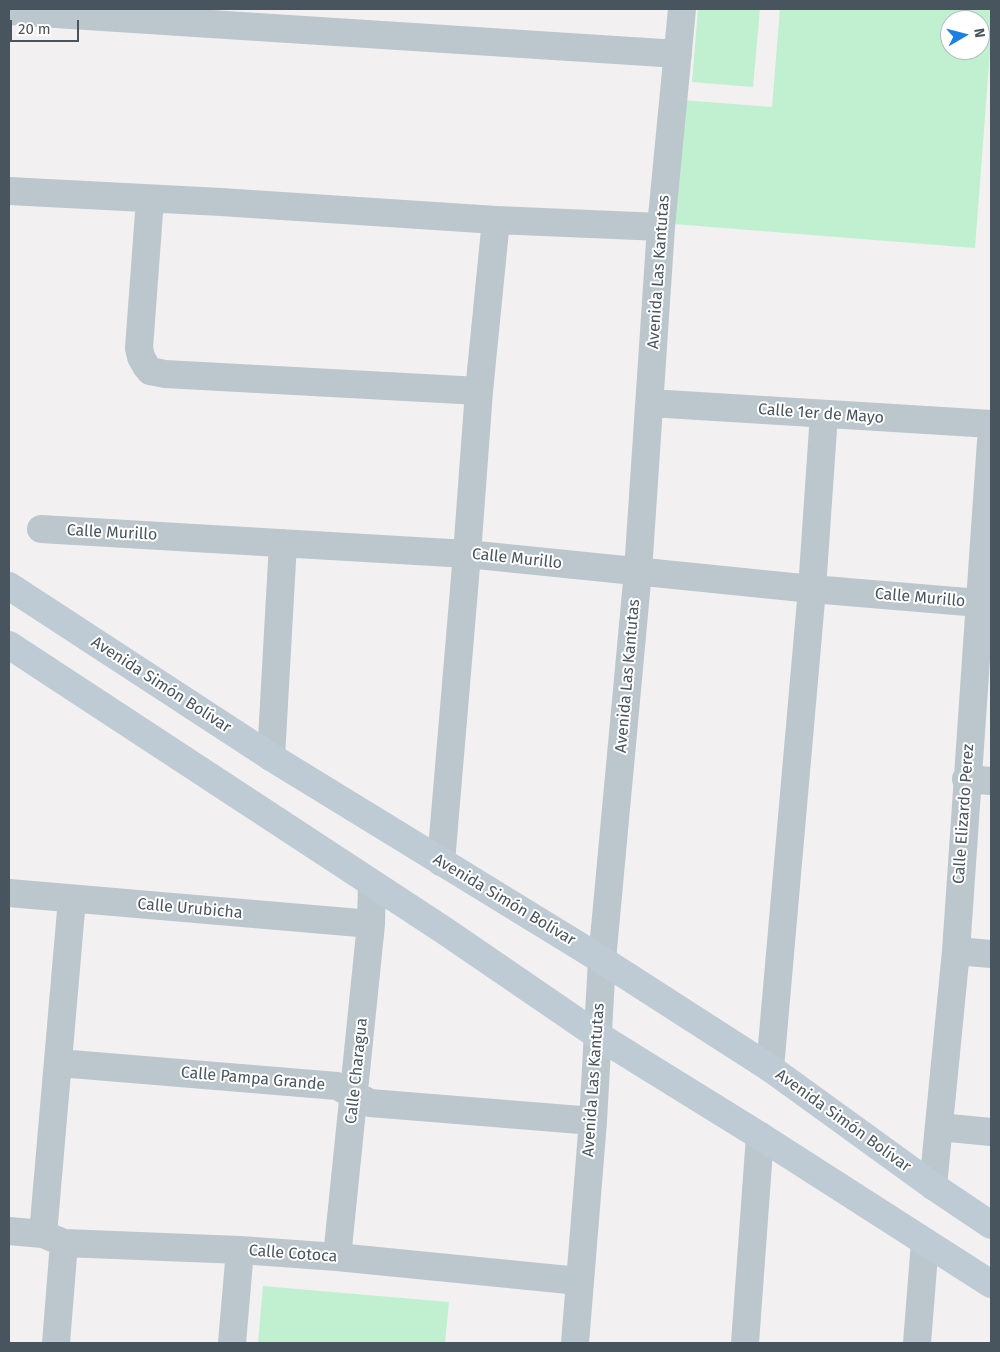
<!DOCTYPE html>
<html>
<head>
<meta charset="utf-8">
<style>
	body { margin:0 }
	#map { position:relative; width:1000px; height:1352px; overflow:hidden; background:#f3f0f1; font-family:"Fira Sans",sans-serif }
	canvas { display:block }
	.frame { position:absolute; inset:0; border:10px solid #48555e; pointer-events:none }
	.north { position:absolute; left:940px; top:10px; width:50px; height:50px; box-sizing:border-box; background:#fff; border:1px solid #b6bbbf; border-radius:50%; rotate:82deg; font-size:14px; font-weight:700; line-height:20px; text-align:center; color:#48555e }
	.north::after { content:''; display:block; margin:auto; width:18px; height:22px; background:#1980e5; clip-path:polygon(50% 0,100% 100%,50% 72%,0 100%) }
	.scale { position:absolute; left:10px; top:20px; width:69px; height:22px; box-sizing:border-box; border:2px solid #48555e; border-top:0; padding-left:6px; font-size:15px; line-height:18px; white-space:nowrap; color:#48555e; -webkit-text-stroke:4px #fff; paint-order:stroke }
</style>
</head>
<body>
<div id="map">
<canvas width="1000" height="1352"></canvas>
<div class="frame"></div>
<div class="north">N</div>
<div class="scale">20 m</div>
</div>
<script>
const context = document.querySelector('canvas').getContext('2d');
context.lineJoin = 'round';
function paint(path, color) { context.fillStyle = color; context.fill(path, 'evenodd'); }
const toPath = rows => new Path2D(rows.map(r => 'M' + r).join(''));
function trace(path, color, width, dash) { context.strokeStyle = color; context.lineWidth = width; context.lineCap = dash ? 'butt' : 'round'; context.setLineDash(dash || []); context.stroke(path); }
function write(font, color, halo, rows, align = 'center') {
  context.font = font + ' "Fira Sans",sans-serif'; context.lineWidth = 4; context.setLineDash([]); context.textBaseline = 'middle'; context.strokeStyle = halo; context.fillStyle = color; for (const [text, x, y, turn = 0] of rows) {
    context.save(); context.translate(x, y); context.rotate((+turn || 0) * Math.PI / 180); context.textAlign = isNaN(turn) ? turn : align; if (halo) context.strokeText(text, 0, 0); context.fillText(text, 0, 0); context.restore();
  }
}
paint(toPath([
	[698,9,760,9,753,87,692,82],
	[780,9,991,9,991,38,975,248,673,224,682,100,772,107],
	[950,20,980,20,980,50,950,50],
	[263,1286,449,1302,445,1343,258,1343]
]), '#c0f0cf');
trace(toPath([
	[9,11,678,54],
	[9,191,221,202,496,220,661,227],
	[150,199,139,348,141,357,146,366,150,371,165,374,479,391],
	[650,403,991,424],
	[41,529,467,554,812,589,991,604],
	[271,757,283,543],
	[966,779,991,781],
	[441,862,467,554,479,391,496,220],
	[9,893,371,924],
	[956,951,991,954],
	[59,1063,337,1086,370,1103,593,1121],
	[770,1068,812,589,824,414],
	[939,1127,991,1132],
	[933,1186,956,951,991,441],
	[9,1231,43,1234,64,1243,240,1250,337,1257,579,1281],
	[43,1234,72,899],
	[337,1257,371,924,372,884],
	[56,1343,64,1243],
	[232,1343,240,1250],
	[575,1343,593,1121,602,960,638,571,661,227,682,9],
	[745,1343,760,1136],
	[917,1343,925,1242]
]), '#bcc6cd', 28);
trace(toPath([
	[9,586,271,757,602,960,770,1068,933,1186,991,1225],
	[9,645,445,931,597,1035,760,1136,991,1284]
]), '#becad4', 28);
write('16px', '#48555e', '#fff', [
	["Avenida Las Kantutas",659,272,-86],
	["Calle 1er de Mayo",821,414,4],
	["Calle Murillo",112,533,3],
	["Calle Murillo",517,559,6],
	["Calle Murillo",920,598,5],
	["Avenida Las Kantutas",628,676,-85],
	["Avenida Simón Bolívar",161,685,33],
	["Calle Elizardo Perez",964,814,-86],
	["Avenida Simón Bolívar",504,900,31],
	["Calle Urubicha",190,909,5],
	["Calle Charagua",357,1071,-84],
	["Calle Pampa Grande",253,1079,5],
	["Avenida Las Kantutas",594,1080,-86],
	["Avenida Simón Bolívar",843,1121,36],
	["Calle Cotoca",293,1254,4]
]);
</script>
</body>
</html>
